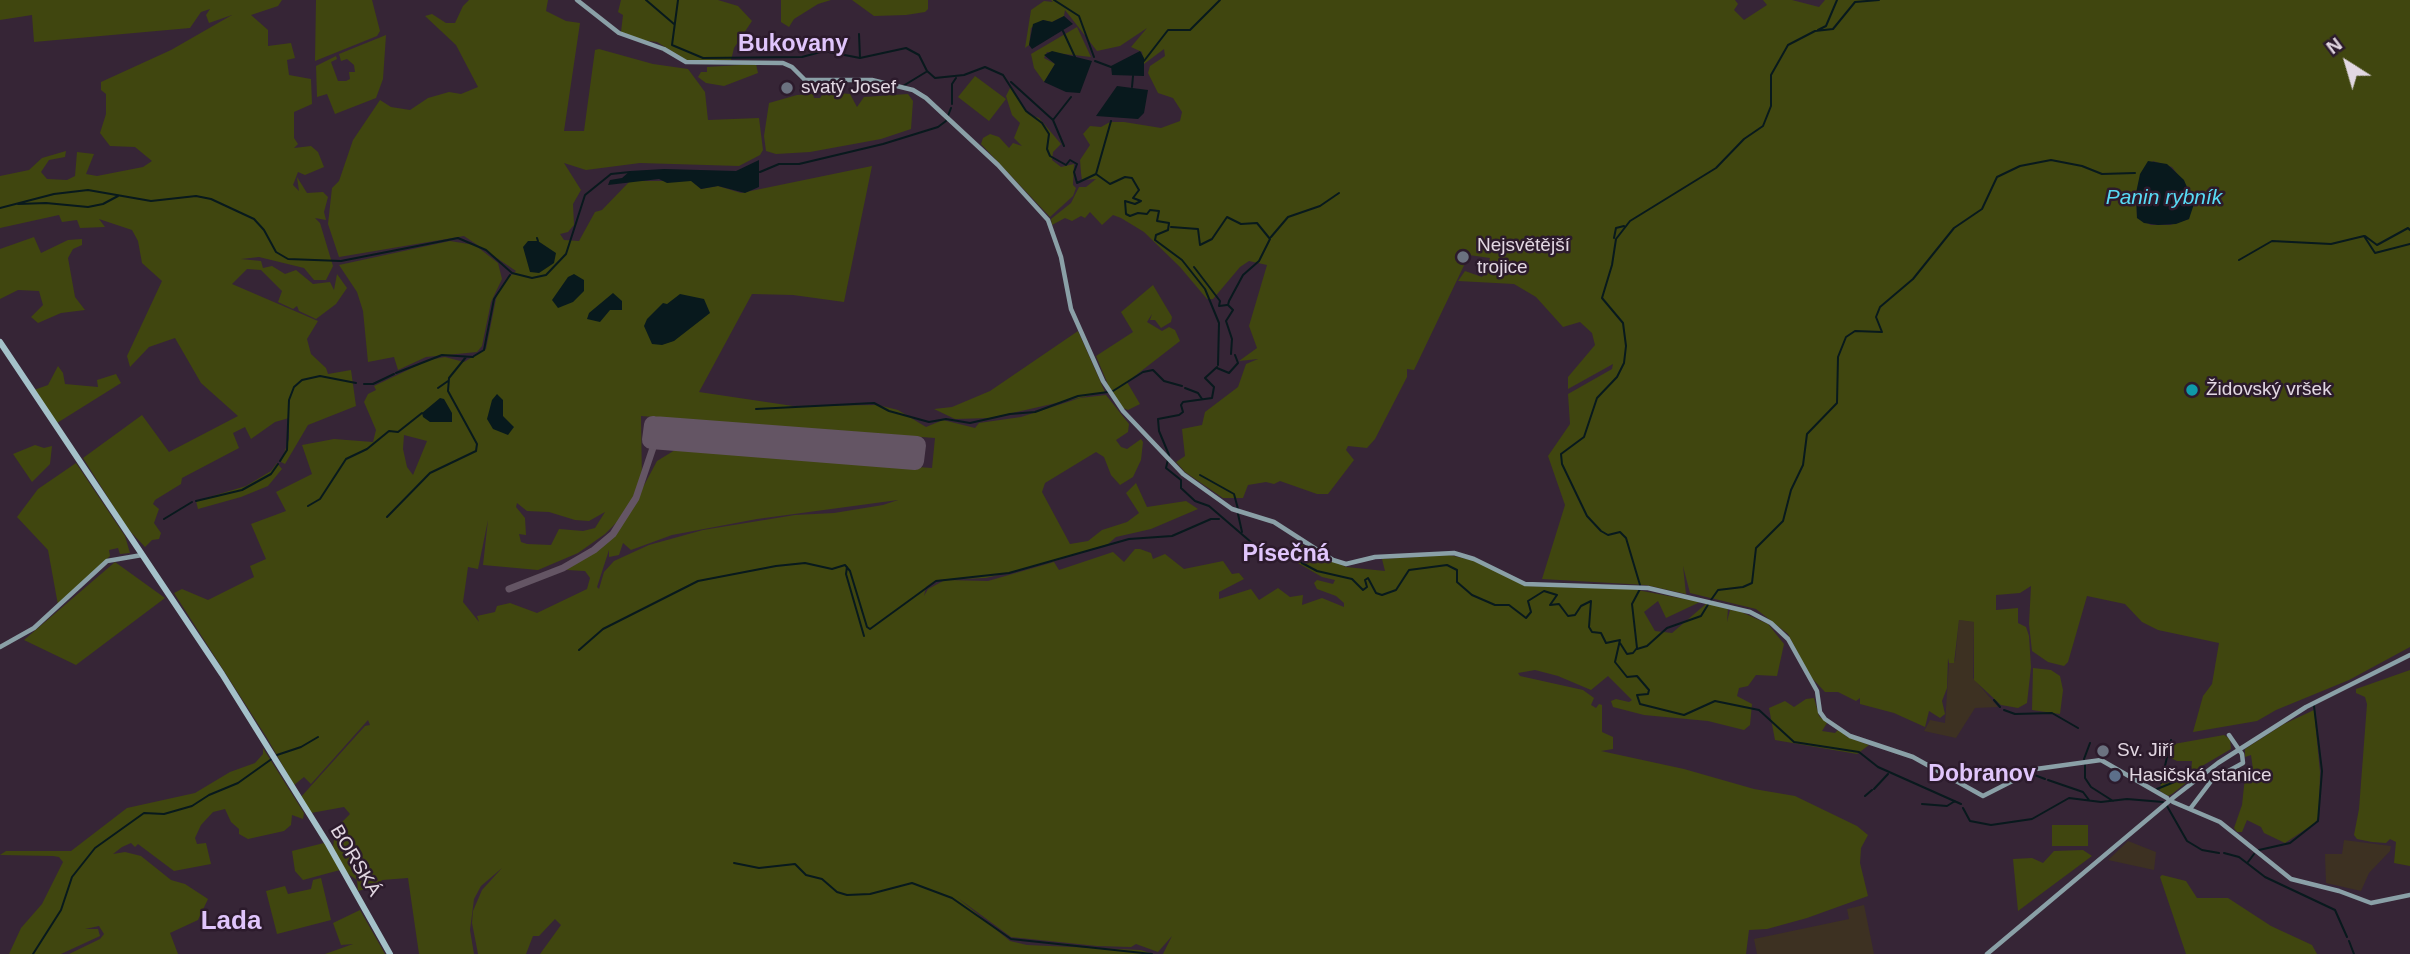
<!DOCTYPE html>
<html>
<head>
<meta charset="utf-8">
<style>
	body { margin:0 }
	#map { position:relative; width:2410px; height:954px; overflow:hidden; background:#362536; font-family:Helvetica,sans-serif }
	canvas { display:block }
	.north { position:absolute; left:2312px; top:28px; width:70px; height:70px; -webkit-text-stroke:5px #2c1b2c; paint-order:stroke; rotate:323deg; font-size:19px; font-weight:700; line-height:28px; text-align:center; color:#e2d7e2 }
	.north::after { content:''; display:block; margin:auto; width:24px; height:32px; background:#e2d7e2; clip-path:polygon(50% 0,100% 100%,50% 72%,0 100%) }
</style>
</head>
<body>
<div id="map">
<canvas width="2410" height="954"></canvas>
<div class="north">N</div>
</div>
<script>
const context = document.querySelector('canvas').getContext('2d');
context.lineJoin = 'round';
function paint(path, color) { context.fillStyle = color; context.fill(path, 'evenodd'); }
const toPath = rows => new Path2D(rows.map(r => 'M' + r).join(''));
function trace(path, color, width, dash) { context.strokeStyle = color; context.lineWidth = width; context.lineCap = dash ? 'butt' : 'round'; context.setLineDash(dash || []); context.stroke(path); }
function write(font, color, halo, rows, align = 'center') {
  context.font = font + ' Helvetica,sans-serif'; context.lineWidth = 5; context.setLineDash([]); context.textBaseline = 'middle'; context.strokeStyle = halo; context.fillStyle = color; for (const [text, x, y, turn = 0] of rows) {
    context.save(); context.translate(x, y); context.rotate((+turn || 0) * Math.PI / 180); context.textAlign = isNaN(turn) ? turn : align; if (halo) context.strokeText(text, 0, 0); context.fillText(text, 0, 0); context.restore();
  }
}
paint(toPath([
	[1959,620,1974,622,1973,678,1998,707,1975,708,1956,738,1924,731,1930,720,1945,723,1949,663,1955,661],
	[2344,840,2391,846,2390,851,2369,873,2361,891,2326,883,2325,854,2342,854],
	[2128,841,2156,852,2154,870,2108,860],
	[1864,905,1874,954,1757,954,1754,939,1849,919,1847,909]
]), '#3d3122');
paint(toPath([
	[0,0,282,0,278,6,251,15,268,30,268,46,291,43,295,58,287,60,289,75,311,79,312,104,294,112,294,138,298,144,294,148,311,146,318,152,324,167,305,175,298,172,293,185,299,191,297,177,307,193,323,192,328,197,324,212,326,220,315,218,320,223,333,266,326,280,314,280,304,268,259,257,241,259,261,261,263,268,272,266,285,274,296,270,313,284,330,282,334,290,337,274,347,288,336,304,316,319,299,311,297,306,293,309,278,302,282,291,261,270,247,269,232,284,318,321,307,339,311,354,326,368,328,374,351,370,356,406,308,425,285,464,281,462,289,439,289,418,275,422,251,439,245,427,233,433,239,448,182,478,181,484,155,500,153,504,159,509,154,523,161,533,159,539,152,540,145,547,128,529,83,458,142,415,169,452,238,416,201,383,175,338,149,347,130,367,127,356,162,281,142,263,138,241,132,230,99,219,105,227,80,228,77,220,62,222,59,215,0,228,0,176,29,170,42,158,66,151,65,157,49,160,41,172,47,179,67,180,75,176,77,152,94,154,86,174,97,176,143,167,152,161,135,147,110,146,100,133,106,114,106,94,101,90,101,82,171,50,232,15,209,23,206,15,210,9,201,12,190,28,34,42,32,15,0,20],
	[316,0,372,0,380,31,377,36,315,61],
	[469,0,548,0,546,11,566,21,580,23,564,131,584,131,595,50,599,49,653,64,688,69,705,92,708,120,759,118,763,150,760,155,739,166,640,163,586,170,564,163,581,190,573,204,574,225,568,232,560,234,564,240,579,241,595,212,602,210,630,181,692,181,701,189,718,186,741,193,872,166,844,302,793,295,752,294,699,392,793,406,878,405,898,410,926,427,943,420,975,428,979,423,1021,417,1080,398,1106,395,1129,424,1128,432,1116,440,1121,447,1127,449,1141,439,1143,442,1141,460,1133,477,1120,485,1111,475,1104,457,1096,452,1045,483,1042,492,1070,544,1088,541,1102,530,1127,522,1139,513,1126,493,1136,483,1147,507,1186,501,1198,509,1151,529,1116,537,1108,544,1055,561,986,578,936,580,926,587,924,596,928,589,945,580,988,581,1054,562,1059,570,1113,552,1124,562,1135,549,1140,549,1151,553,1153,559,1165,554,1184,569,1223,561,1232,574,1239,573,1244,579,1219,592,1219,599,1251,589,1259,600,1278,588,1290,597,1303,595,1302,605,1322,598,1344,607,1344,603,1336,596,1317,589,1314,583,1317,580,1333,584,1335,580,1322,577,1296,562,1300,554,1295,549,1300,544,1346,567,1385,571,1382,559,1449,555,1476,561,1526,586,1632,589,1700,602,1666,618,1658,601,1644,612,1655,631,1672,633,1707,603,1728,608,1727,622,1730,610,1739,611,1768,624,1784,644,1777,676,1756,675,1748,686,1739,688,1737,696,1752,704,1750,725,1744,730,1708,721,1644,715,1613,707,1611,701,1616,699,1629,702,1632,700,1608,676,1591,690,1558,676,1535,670,1518,673,1520,676,1583,690,1594,698,1591,705,1596,708,1599,704,1602,705,1602,732,1613,737,1613,749,1601,751,1684,769,1754,789,1795,796,1857,826,1868,835,1861,848,1860,863,1868,896,1807,918,1767,929,1749,930,1746,954,1163,954,1172,936,1158,952,1136,944,1131,947,1097,946,1011,937,958,898,1010,941,1027,945,1141,950,1153,954,540,954,561,925,555,919,539,936,533,936,526,954,478,954,472,923,473,911,482,890,502,868,481,886,474,899,470,930,474,954,419,954,408,878,382,880,377,886,358,891,357,880,348,874,333,848,335,829,350,814,344,807,311,813,300,798,365,726,370,725,368,720,311,784,304,777,294,785,267,738,174,593,182,589,208,600,254,577,250,566,266,559,251,524,286,511,276,492,312,474,302,445,334,439,373,442,376,430,364,402,368,394,376,390,374,386,429,360,445,357,464,362,486,349,497,294,507,279,516,271,464,236,339,257,328,224,332,188,339,181,353,140,380,100,391,107,410,110,428,98,449,92,461,94,478,87,456,45,425,16,432,14,446,23,455,23,463,6],
	[641,416,935,438,932,468,675,450,657,461,627,517,613,533,566,566,567,570,585,571,590,578,587,589,537,613,510,603,497,606,495,612,477,616,479,622,463,602,468,567,478,569,488,520,483,565,538,570,578,553,605,534,621,518,642,484],
	[404,435,427,441,413,475,407,467,403,449],
	[898,500,883,505,834,513,795,515,703,530,649,545,614,561,604,572,599,589,597,587,609,550,609,557,619,555,623,543,631,550,672,535,757,519],
	[517,503,527,511,549,512,575,520,589,521,605,512,595,528,583,531,559,529,551,545,527,544,521,542,519,534,526,535,525,518,516,507],
	[621,0,718,0,738,6,752,21,734,48,731,60,688,61,657,42,641,40,621,32,623,15,618,12],
	[781,0,831,0,818,4,794,19,789,27,781,22],
	[852,0,928,0,928,9,925,12,906,15,874,16],
	[1051,0,1735,0,1738,4,1734,10,1744,20,1767,5,1763,0,1792,0,1819,7,1825,0,2410,0,2410,647,2349,680,2276,710,2257,721,2193,732,2203,696,2212,684,2219,643,2158,630,2142,622,2125,604,2087,596,2068,662,2064,666,2048,662,2032,651,2029,624,2031,586,2020,593,1996,595,1996,610,2018,608,2018,623,2026,627,2029,636,2031,667,2027,703,2018,708,2001,705,1974,680,1974,622,1959,620,1954,663,1949,663,1948,658,1947,688,1942,701,1945,714,1940,718,1929,711,1925,727,1894,713,1860,704,1860,698,1856,701,1838,692,1825,692,1810,676,1788,634,1756,609,1690,593,1683,566,1686,594,1646,585,1542,579,1565,505,1548,456,1570,424,1568,394,1612,369,1613,364,1568,389,1568,377,1595,345,1592,333,1580,322,1563,327,1536,297,1514,284,1458,281,1465,271,1482,277,1486,272,1490,258,1469,255,1414,370,1407,369,1407,377,1375,439,1367,448,1348,446,1346,450,1354,460,1328,494,1317,494,1280,481,1274,484,1266,482,1248,485,1243,498,1223,498,1185,472,1176,462,1185,456,1182,429,1202,425,1205,412,1238,387,1246,364,1258,359,1239,361,1257,348,1249,326,1267,265,1249,261,1240,267,1213,299,1207,299,1180,267,1144,232,1121,218,1113,215,1102,225,1090,212,1085,218,1081,216,1072,221,1065,218,1052,225,1051,219,1071,203,1079,187,1086,187,1096,179,1082,180,1081,173,1080,160,1090,145,1083,134,1090,126,1101,127,1110,122,1124,122,1161,128,1180,121,1182,112,1173,98,1158,93,1148,73,1150,66,1165,56,1164,49,1144,64,1142,52,1131,47,1147,28,1120,46,1097,51,1065,10,1064,16,1052,22,1043,20,1031,28,1029,45,1025,48,1031,10,1044,1,1053,2],
	[2153,161,2172,167,2192,193,2189,219,2170,225,2151,225,2137,218,2136,193],
	[1077,27,1091,57,1047,52,1044,58,1055,64,1044,82,1034,68,1031,54],
	[386,35,383,79,376,98,335,114,327,94,317,97,316,66,336,56,337,59,331,62,338,81,346,81,350,79,349,72,355,72,354,65,347,59,341,61,339,54],
	[756,64,758,73,724,86,706,83,698,77,701,72,707,72,707,67],
	[975,76,1006,99,989,121,958,97],
	[1011,86,1028,114,1039,118,1061,144,1053,152,1052,160,1061,167,1074,164,1073,185,1076,188,1073,196,1050,217,981,144,983,138,990,134,999,137,1009,148,1013,143,1022,146,1014,138,1020,123,1012,115,1006,96],
	[839,93,850,94,857,107,864,97,908,94,913,101,911,129,881,139,810,152,776,154,766,151,764,136,769,103,797,95,813,94,814,98,820,98,822,95],
	[34,237,41,253,68,240,82,239,82,245,73,249,68,258,75,297,85,310,61,313,38,323,31,317,43,305,39,291,18,290,0,299,0,249],
	[450,241,475,245,498,263,502,279,491,302,482,346,477,352,426,357,398,370,394,357,368,362,363,311,357,292,339,265],
	[1153,285,1172,317,1171,322,1161,328,1155,320,1150,320,1152,314,1147,322,1162,331,1169,327,1175,330,1180,341,1127,382,1140,404,1128,410,1123,408,1109,387,1096,356,1133,332,1121,312],
	[1078,331,1105,392,990,418,955,419,934,409,952,407,990,391],
	[58,366,63,373,65,384,98,387,97,380,116,374,121,383,57,423,34,390,48,385],
	[35,445,44,448,52,446,50,464,32,482,13,454],
	[76,463,125,536,130,553,120,554,118,548,109,550,110,556,58,605,48,550,17,517,38,489],
	[277,463,282,469,268,486,241,497,198,509,196,501,246,486,271,471],
	[115,562,165,598,76,665,24,640],
	[2033,668,2051,670,2060,676,2063,690,2060,714,2032,710],
	[2410,670,2410,866,2394,863,2396,842,2390,839,2386,843,2372,842,2357,839,2354,835,2359,809,2367,704,2365,697,2356,693,2356,689],
	[1814,698,1819,716,1827,723,1822,731,1835,733,1839,729,1847,737,1869,745,1857,754,1775,740,1769,708,1785,701,1794,707,1806,699],
	[2314,710,2320,772,2319,816,2315,823,2285,843,2264,833,2261,827,2247,820,2242,832,2237,832,2234,828,2242,805,2245,777,2253,769,2251,755,2245,757,2245,749,2284,724],
	[2224,735,2230,739,2231,749,2202,766,2203,769,2172,794,2168,796,2160,791,2161,783,2177,780,2182,773,2191,773,2192,761,2177,761,2171,758,2174,744],
	[263,748,304,813,303,819,292,815,291,825,284,831,248,839,239,834,239,829,231,822,225,809,213,812,201,825,195,838,197,844,206,843,211,864,174,871,138,844,135,847,131,843,122,847,113,854,125,852,141,856,171,880,185,884,208,899,198,920,170,933,178,954,69,954,100,939,104,934,99,926,85,929,98,929,100,936,61,954,9,954,21,928,42,904,63,862,59,857,53,856,0,855,6,851,71,851,127,808,195,793,230,772,255,763,263,754],
	[2052,825,2088,825,2088,846,2052,846],
	[324,843,340,870,303,880,295,871,292,851],
	[2083,850,2092,856,2018,911,2013,859,2032,858,2043,863,2054,851],
	[2162,875,2186,881,2197,898,2228,898,2271,926,2312,945,2317,954,2186,954,2160,877],
	[321,878,331,920,277,934,266,891,285,886,288,894,311,889,313,880],
	[360,910,385,954,325,954,353,944,341,945,333,923]
]), '#40460f');
paint(toPath([
	[1064,16,1073,24,1032,49,1029,45,1033,24,1043,20,1052,22],
	[1052,51,1092,61,1080,93,1066,92,1044,82,1055,64,1044,55],
	[1140,51,1144,58,1144,76,1112,75,1111,66],
	[1117,86,1148,90,1144,113,1138,119,1096,116],
	[759,160,759,187,745,193,718,186,701,189,691,181,667,183,659,179,608,185,610,180,622,178,630,171,664,169,736,171],
	[2148,161,2167,164,2184,180,2194,204,2189,219,2176,224,2158,225,2144,223,2137,218,2136,193,2140,174],
	[528,241,538,241,556,253,554,263,539,273,530,272,523,247],
	[574,274,584,280,584,291,573,302,558,308,552,300,568,277],
	[613,293,622,301,622,310,610,310,600,322,587,319,589,313],
	[680,294,704,299,710,313,674,341,662,345,652,344,644,326,647,319,663,303,667,304],
	[497,394,503,400,503,416,514,427,508,435,493,429,487,419,492,400],
	[440,398,444,399,452,413,452,422,430,422,423,417,422,413]
]), '#08191d');
trace(toPath([
	[646,0,674,24],
	[678,0,672,45,703,58,802,57,824,51,860,58,906,48,919,55,927,71,935,78,964,75,985,67,1003,75,1026,111,1042,123,1049,134,1047,149,1050,156,1066,165,1070,160,1077,164,1074,172,1077,183,1096,174,1110,184,1125,177,1132,178,1139,190,1133,198,1141,201,1135,204,1125,201,1126,214,1130,216,1138,213,1147,214,1150,210,1159,211,1157,221,1169,223,1168,230,1156,235,1155,240,1182,260,1205,289,1219,323,1218,365],
	[1054,0,1079,16,1094,57],
	[1818,30,1826,26,1837,0],
	[1063,31,1075,57],
	[859,34,860,58],
	[1095,61,1111,67],
	[1144,61,1168,30,1190,30,1220,0],
	[1011,82,1053,120,1064,146],
	[903,86,926,72],
	[1132,87,1133,76],
	[952,104,952,84,956,78],
	[1053,120,1071,97],
	[760,172,779,164,799,164,883,144,938,127,946,121,951,108],
	[1096,174,1111,121],
	[18,204,46,203,88,207,103,204,118,196],
	[0,208,54,194,88,190,151,201,196,196,211,199,254,219,264,230,276,252,288,259,341,261,458,238,486,250,512,273,532,278,546,275,566,254,585,195,611,174,630,172],
	[1171,227,1198,229,1200,245,1212,239,1227,217,1241,224,1257,223,1270,239,1259,261,1243,275,1229,301,1228,305,1233,310,1226,321,1232,339,1231,354],
	[2365,236,2377,245,2408,228,2410,230],
	[1271,237,1288,217,1320,206,1339,193],
	[537,238,538,241],
	[1614,238,1616,228,1624,226],
	[2239,260,2272,241,2331,244,2364,236,2375,253,2410,244],
	[1194,267,1220,301,1219,306,1227,305],
	[474,356,484,350,494,299,510,275],
	[1217,367,1205,378,1214,387,1212,398,1183,402,1181,405,1183,412,1179,415,1158,419,1159,431,1169,455,1166,468,1181,480,1181,488,1195,501,1209,506,1273,561,1293,552,1302,563,1317,571,1352,579,1363,590,1367,587,1365,580,1368,578,1376,593,1382,595,1396,590,1409,570,1447,565,1457,570,1457,582,1472,595,1495,605,1509,605,1526,618,1531,612,1528,601,1544,591,1557,595,1550,605,1559,604,1568,616,1575,615,1581,606,1591,601,1589,627,1592,632,1601,633,1606,643,1620,640,1615,662,1627,677,1637,676,1649,690,1648,694,1637,695,1640,704,1684,715,1715,701,1759,710,1794,742,1859,752,1878,767,1961,804],
	[1217,368,1229,373,1238,363,1235,355],
	[396,373,442,355,473,357],
	[364,384,373,384,394,374],
	[438,388,448,381],
	[1185,388,1198,393,1202,399],
	[1113,391,1143,372,1153,370,1164,381,1182,386],
	[756,409,874,403,889,411,929,422,946,419,970,423,1010,414,1035,412,1078,396,1108,392],
	[280,461,287,450,289,400,294,387,302,380,320,376,356,383],
	[1200,475,1234,494,1238,509],
	[196,501,242,490,271,474,278,464],
	[308,506,320,499,346,459,367,449,389,431,398,432,422,413],
	[1238,514,1242,532],
	[387,517,430,473,476,451,477,444,448,391,449,378,466,357],
	[164,519,192,502],
	[847,567,846,574,864,636],
	[1640,585,1626,538,1620,532,1608,535,1601,531,1587,516,1562,464,1561,454,1584,437,1597,398,1617,377,1624,363,1626,346,1623,323,1602,298,1612,265,1616,239,1630,221,1716,168,1744,139,1763,126,1771,106,1771,75,1788,45,1815,31,1833,29,1855,2,1879,0],
	[1711,600,1718,590,1743,587,1752,583,1756,548,1783,521,1791,490,1803,465,1807,434,1837,403,1838,357,1846,337,1855,331,1882,332,1876,317,1880,307,1913,279,1954,228,1982,209,1997,177,2020,166,2051,160,2082,166,2102,174,2135,173],
	[1620,643,1627,654,1633,653,1637,648,1632,604,1640,589],
	[1637,649,1647,646,1667,628,1701,616,1709,603],
	[579,650,603,629,698,581,776,566,805,563,832,569,845,565,850,571,867,627,870,629,936,581,1009,573,1129,539,1172,536,1211,519,1219,519],
	[1994,700,2000,707],
	[2004,710,2015,714,2052,713,2078,728],
	[277,755,301,747,318,737],
	[2084,759,2090,743],
	[2085,765,2085,778,2091,787,2113,801],
	[2032,774,2045,779],
	[2048,780,2083,792,2089,800],
	[2161,783,2171,740],
	[1874,789,1888,774],
	[2157,789,2184,778,2188,771],
	[1865,796,1872,790],
	[1922,804,1947,806,1955,801],
	[2167,806,2187,841,2202,850,2219,853],
	[1963,808,1970,821,1991,825,2032,819,2069,798,2101,802,2127,799,2163,802],
	[2259,850,2290,843,2318,821,2322,771,2314,706],
	[2224,853,2239,857,2265,877,2335,910,2347,937],
	[2248,862,2254,854],
	[734,863,759,868,795,864,806,875,822,879,837,892,847,895,870,894,912,883,952,898,1011,939,1152,954],
	[2349,941,2354,954],
	[33,954,61,910,72,877,95,848,144,813,164,814,192,806,209,795,238,783,273,758]
]), '#08191d', 2);
trace(toPath([
	[509,589,563,568,594,550,613,534,636,498,658,433]
]), '#645564', 7);
trace(toPath([
	[653,425,917,445,915,461,651,440,653,425]
]), '#645564', 18);
trace(toPath([
	[577,0,619,33,664,49,686,62,783,63,792,67,805,80,872,80,913,90,926,98,998,165,1048,220,1061,257,1071,309,1103,381,1123,411,1183,474,1232,509,1274,522,1333,560,1346,564,1375,557,1454,553,1474,559,1525,584,1648,588,1750,612,1771,623,1788,639,1817,691,1820,712,1825,719,1850,736,1913,757,1983,796,2036,769,2101,760,2167,798],
	[0,647,34,628,107,561,142,555],
	[2173,802,2220,822,2291,879,2339,891,2371,903,2410,895],
	[2190,809,2212,780,2243,763,2242,754,2229,735],
	[1987,954,2174,797,2218,763,2306,707,2410,655]
]), '#8aa0a7', 4.5);
trace(toPath([
	[0,342,222,674,328,844,390,954]
]), '#a4c1c9', 6);
for (const [x, y, r, color] of [
	[787,88,7,"#6b7280"],
	[1463,257,7,"#6b7280"],
	[2192,390,7,"#0f9aa8"],
	[2103,751,7,"#6b7280"],
	[2115,776,7,"#5c6f8a"]
]) { const dot = new Path2D(); dot.arc(x, y, r, 0, 2 * Math.PI); context.fillStyle = color; context.fill(dot); trace(dot, '#2c1b2c', 2.5); }
write('19px', '#e2d7e2', '#2c1b2c', [
	["svatý Josef",801,88],
	["Nejsvětější",1477,246],
	["trojice",1477,268],
	["Židovský vršek",2206,390],
	["Sv. Jiří",2117,751],
	["Hasičská stanice",2129,776]
], 'left');
write('19px', '#e2d7e2', '#2c1b2c', [
	["BORSKÁ",355,861,59]
]);
write('italic 21px', '#58dbf5', '#2c1b2c', [
	["Panin rybník",2164,198]
]);
write('bold 23px', '#e0c5fc', '#2c1b2c', [
	["Bukovany",793,45],
	["Písečná",1286,555],
	["Dobranov",1982,775]
]);
write('bold 26px', '#e0c5fc', '#2c1b2c', [
	["Lada",231,922]
]);
</script>
</body>
</html>
